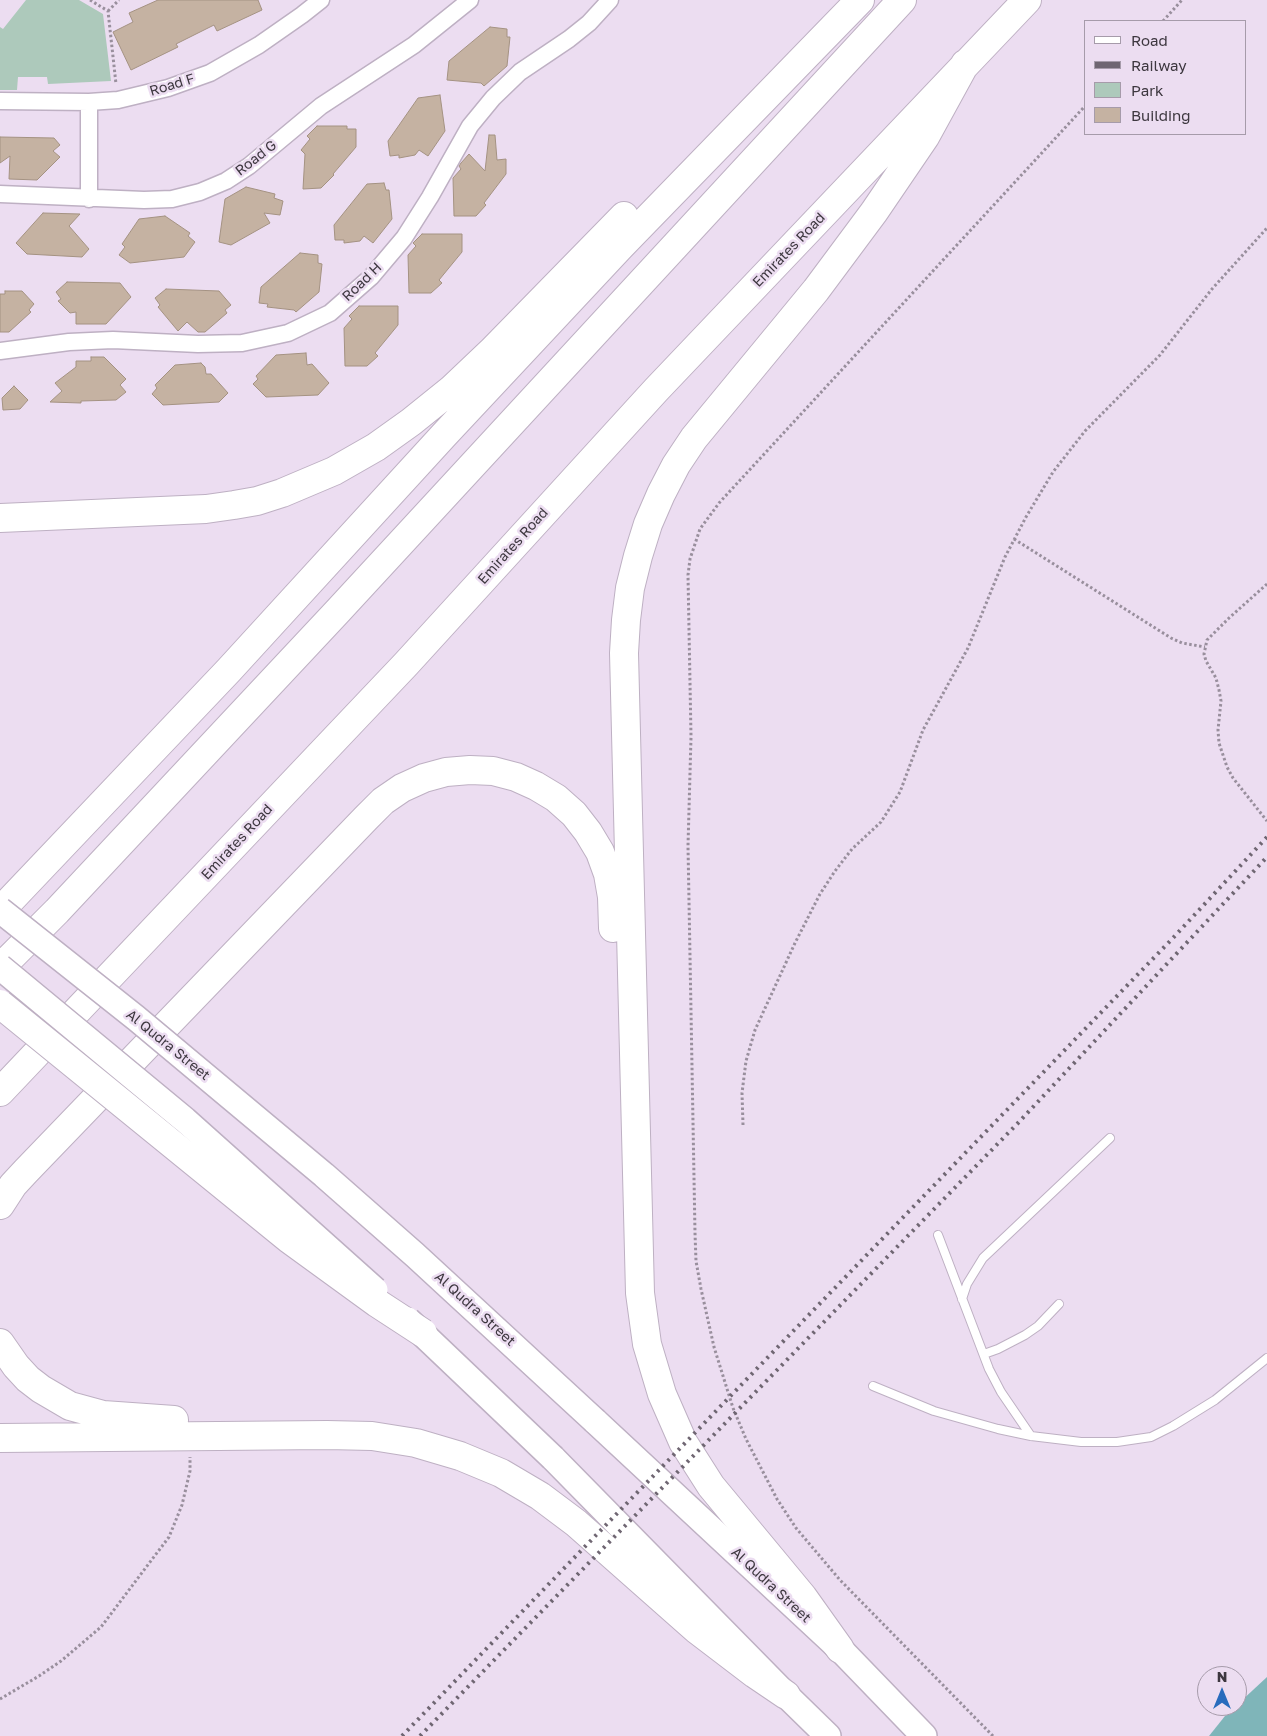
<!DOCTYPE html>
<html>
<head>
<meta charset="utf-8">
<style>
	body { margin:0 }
	#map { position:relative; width:1267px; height:1736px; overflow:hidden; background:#ecddf1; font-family:"Golos Text",sans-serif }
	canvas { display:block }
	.legend { position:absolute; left:1084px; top:20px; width:162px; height:115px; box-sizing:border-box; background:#ecddf1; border:1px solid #a69baa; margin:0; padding:6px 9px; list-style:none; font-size:15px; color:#3d373f }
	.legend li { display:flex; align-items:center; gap:10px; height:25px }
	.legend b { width:25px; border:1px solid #a69baa }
	.north { position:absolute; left:1197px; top:1666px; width:50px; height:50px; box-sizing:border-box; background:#ecddf1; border:1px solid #a69baa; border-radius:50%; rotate:0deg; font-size:14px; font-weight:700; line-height:20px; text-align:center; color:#3d373f }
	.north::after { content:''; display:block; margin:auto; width:18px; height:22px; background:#286cbd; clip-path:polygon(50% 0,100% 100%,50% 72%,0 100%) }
</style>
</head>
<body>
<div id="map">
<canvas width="1267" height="1736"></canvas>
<ul class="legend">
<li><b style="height:6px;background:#fff"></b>Road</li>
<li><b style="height:6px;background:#6f6672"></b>Railway</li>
<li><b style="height:14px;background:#adc9bb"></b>Park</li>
<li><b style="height:14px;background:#c5b2a2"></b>Building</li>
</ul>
<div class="north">N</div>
</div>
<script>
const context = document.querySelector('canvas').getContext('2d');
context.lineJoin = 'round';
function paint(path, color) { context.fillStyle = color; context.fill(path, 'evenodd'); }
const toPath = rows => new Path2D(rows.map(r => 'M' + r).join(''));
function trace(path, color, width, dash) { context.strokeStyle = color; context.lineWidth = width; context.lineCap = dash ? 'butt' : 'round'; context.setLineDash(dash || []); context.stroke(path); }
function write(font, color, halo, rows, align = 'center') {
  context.font = font + ' "Golos Text",sans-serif'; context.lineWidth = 5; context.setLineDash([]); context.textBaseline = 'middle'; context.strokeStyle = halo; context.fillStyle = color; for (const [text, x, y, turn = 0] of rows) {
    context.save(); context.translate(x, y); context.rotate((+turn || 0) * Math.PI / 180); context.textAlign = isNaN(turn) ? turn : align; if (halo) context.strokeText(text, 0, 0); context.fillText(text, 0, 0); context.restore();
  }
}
paint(toPath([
	[26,0,79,0,103,14,111,81,48,84,47,77,18,77,17,90,0,90,0,27,3,29]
]), '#adc9bb');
paint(toPath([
	[1267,1677,1267,1736,1209,1736,1225,1716]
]), '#7fb5b9');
const building = toPath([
	[158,0,258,0,262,10,217,31,214,25,176,44,178,47,131,70,113,32,133,22,129,13,158,0],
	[490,27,507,29,507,37,510,37,507,66,484,86,481,83,447,80,449,61,490,27],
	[440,95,445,131,428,156,419,150,415,155,399,158,399,155,390,156,388,141,418,98,440,95],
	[317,126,347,126,347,129,356,129,356,147,333,174,334,175,321,188,303,189,305,154,301,150,310,139,307,136,317,126],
	[489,135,495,135,497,160,506,159,506,174,484,203,486,205,476,216,454,216,453,178,461,169,459,166,461,163,469,154,485,171,489,135],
	[0,137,54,138,60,145,53,151,60,157,37,180,9,179,10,156,0,163,0,137],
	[384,183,386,190,389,190,392,219,373,243,364,236,360,241,344,243,344,240,335,240,334,225,367,184,384,183],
	[246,187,275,194,274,198,283,201,280,215,264,213,270,223,231,245,219,242,225,199,246,187],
	[43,213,80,214,69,226,89,249,82,257,27,254,16,243,43,213],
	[165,216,190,233,188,236,195,242,184,257,130,263,119,255,125,247,122,244,139,219,165,216],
	[422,234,462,234,462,252,439,280,442,283,431,293,409,293,408,255,416,246,413,243,422,234],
	[300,253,318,255,318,263,322,264,319,292,296,312,294,310,267,307,268,304,259,303,261,287,300,253],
	[67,282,120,283,131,297,106,324,76,324,76,312,70,313,58,301,61,299,56,292,67,282],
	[166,289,219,291,231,305,225,310,227,313,205,332,198,332,187,322,178,331,158,307,160,305,155,298,166,289],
	[5,291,22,291,34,304,29,310,31,312,9,332,0,332,0,294,5,294,5,291],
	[359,306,398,306,398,325,375,353,378,356,367,366,345,366,344,328,352,319,349,316,359,306],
	[306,353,307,365,312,364,329,383,318,395,266,397,253,384,258,379,256,376,276,355,306,353],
	[91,357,104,357,126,379,120,385,126,392,116,400,81,401,81,403,50,402,62,391,55,383,76,367,76,361,91,361,91,357],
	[201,363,205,367,206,374,211,374,228,393,219,402,163,405,152,394,157,388,155,385,175,365,201,363],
	[14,386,28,400,20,409,3,410,2,398,14,386]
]);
paint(building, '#c5b2a2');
trace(building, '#a49282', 1);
const service = toPath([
	[938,1235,989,1369,1001,1392,1031,1436],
	[962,1299,967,1284,983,1258,1110,1138],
	[984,1354,998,1349,1025,1335,1038,1326,1059,1304],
	[873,1386,934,1411,998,1429,1031,1436,1081,1442,1117,1442,1151,1437,1173,1426,1215,1400,1267,1358]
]);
const minor = toPath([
	[0,101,89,102,118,100,168,88,210,73,259,45,302,15,321,0],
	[89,102,89,199],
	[0,194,144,200,172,199,200,192,226,181,249,166,321,106,414,45,470,0],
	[0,351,69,342,113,340,198,344,242,343,288,333,330,313,371,277,404,238,430,197,470,126,493,98,520,72,569,39,589,23,610,0]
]);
const primary = toPath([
	[595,1421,840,1649,924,1736],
	[553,1458,786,1695,828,1736]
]);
const motorway = toPath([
	[0,518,206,509,234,505,257,501,282,493,334,471,376,447,411,422,452,389,491,352,624,216],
	[0,911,229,670,444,435,620,247,860,0],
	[0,968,57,911,337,612,902,0],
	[0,1092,406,664,656,390,1027,0],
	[0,1205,13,1185,26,1171,366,818,383,801,402,788,424,778,446,772,470,770,493,771,516,777,536,786,556,798,574,814,588,832,600,852,608,874,612,897,613,928],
	[0,1343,16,1366,28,1379,41,1389,70,1406,103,1415,174,1420],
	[0,1438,327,1435,372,1436,416,1443,460,1456,501,1473,540,1496,576,1523,696,1629,755,1674,786,1695],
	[840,1649,803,1597,711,1486,683,1442,662,1394,647,1344,640,1293,624,653,626,620,630,588,638,556,648,524,661,494,676,465,694,438,816,290,874,212,925,137,965,64]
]);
trace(service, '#beb0c3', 10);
trace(minor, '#beb0c3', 19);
trace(primary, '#beb0c3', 28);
trace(motorway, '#beb0c3', 30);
trace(toPath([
	[90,0,108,11,116,84],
	[108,11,119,0],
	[1163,21,1182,0],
	[1014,539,1171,638,1182,643,1205,647],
	[1267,584,1229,618,1207,640,1204,654,1206,661,1216,678,1219,690,1221,701,1218,730,1219,743,1227,767,1233,778,1267,821],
	[743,1125,742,1093,746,1061,755,1030,795,943,820,894,835,871,852,849,881,822,900,792,923,730,968,648,1005,557,1026,517,1053,472,1085,431,1160,355,1212,289,1267,228],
	[0,1699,39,1676,61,1661,101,1627,169,1537,182,1505,190,1471,190,1457],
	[993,1736,840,1580,796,1528,777,1499,746,1439,733,1408,714,1347,701,1289,696,1261,695,1233,688,846,691,737,688,575,690,559,700,529,719,503,1086,105]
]), '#998f9d', 3, [2.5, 2.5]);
trace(service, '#fff', 8);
trace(minor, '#fff', 16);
trace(primary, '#fff', 25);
trace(motorway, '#fff', 28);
trace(toPath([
	[402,1736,1173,938,1267,837],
	[420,1736,1018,1123,1267,857]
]), '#6f6672', 4, [2.5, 5]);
const primaryBridge = toPath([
	[0,910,136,1018,324,1175,415,1255,595,1421],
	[0,967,185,1120,375,1290],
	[408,1320,553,1458]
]);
const motorwayBridge = toPath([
	[0,1004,289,1239,377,1303,423,1333]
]);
trace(primaryBridge, '#beb0c3', 28, []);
trace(motorwayBridge, '#beb0c3', 30, []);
trace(primaryBridge, '#fff', 25);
trace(motorwayBridge, '#fff', 28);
write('14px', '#3d373f', '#ecddf1', [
	["Road F",172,85,-17],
	["Road G",256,158,-38],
	["Emirates Road",789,250,-46],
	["Road H",362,282,-44],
	["Emirates Road",513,546,-48],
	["Emirates Road",237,842,-47],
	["Al Qudra Street",168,1045,39],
	["Al Qudra Street",475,1309,42],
	["Al Qudra Street",771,1585,43]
]);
</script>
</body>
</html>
